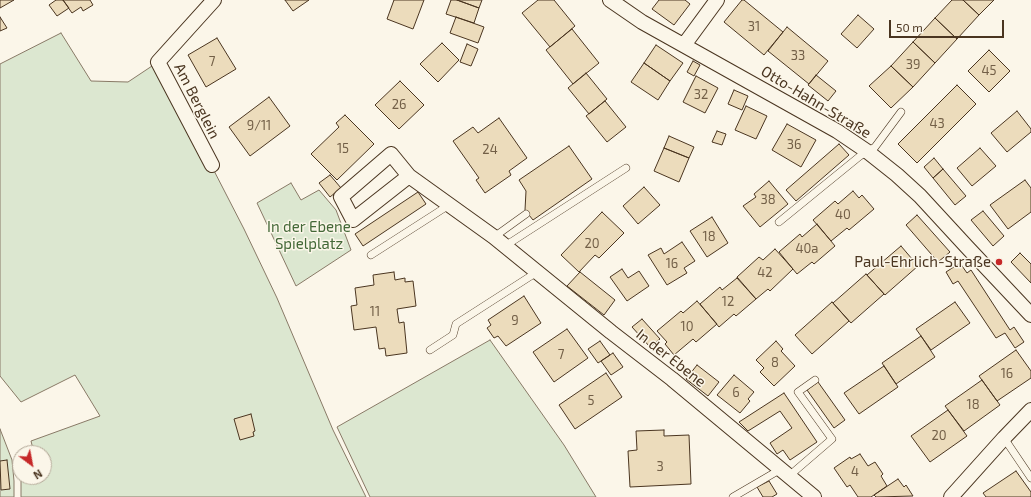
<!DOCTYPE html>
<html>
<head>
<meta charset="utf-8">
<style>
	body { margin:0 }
	#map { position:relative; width:1031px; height:497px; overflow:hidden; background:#fbf6e9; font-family:"Exo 2",sans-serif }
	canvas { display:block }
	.north { position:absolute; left:12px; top:445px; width:40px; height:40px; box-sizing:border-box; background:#fbf6e9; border:1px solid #b4a999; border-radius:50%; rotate:148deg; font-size:11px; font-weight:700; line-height:16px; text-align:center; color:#4a3520 }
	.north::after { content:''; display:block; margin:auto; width:14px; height:18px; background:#c62828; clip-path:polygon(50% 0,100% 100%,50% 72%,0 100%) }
	.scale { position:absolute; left:889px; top:20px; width:115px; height:18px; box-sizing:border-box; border:2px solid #4a3520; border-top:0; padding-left:5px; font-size:12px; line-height:14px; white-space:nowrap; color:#4a3520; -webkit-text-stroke:3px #fbf6e9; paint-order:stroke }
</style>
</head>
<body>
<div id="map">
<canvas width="1031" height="497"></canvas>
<div class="north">N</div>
<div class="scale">50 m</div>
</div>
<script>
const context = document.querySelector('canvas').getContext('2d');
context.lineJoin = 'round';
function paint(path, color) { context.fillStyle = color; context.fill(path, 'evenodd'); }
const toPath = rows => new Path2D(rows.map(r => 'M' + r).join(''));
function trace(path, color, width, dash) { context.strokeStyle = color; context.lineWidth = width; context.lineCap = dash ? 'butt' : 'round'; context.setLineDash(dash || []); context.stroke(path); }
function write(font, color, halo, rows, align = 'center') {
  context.font = font + ' "Exo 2",sans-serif'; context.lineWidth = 3; context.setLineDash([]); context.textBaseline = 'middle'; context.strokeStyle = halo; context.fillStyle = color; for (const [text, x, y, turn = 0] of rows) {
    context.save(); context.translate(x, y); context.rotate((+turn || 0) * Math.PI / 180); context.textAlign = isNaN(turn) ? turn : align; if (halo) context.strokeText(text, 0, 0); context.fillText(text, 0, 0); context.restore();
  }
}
const green = toPath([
	[61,33,91,81,128,82,158,62,244,229,277,298,333,430,366,497,21,497,21,480,28,477,44,477,44,453,34,453,31,441,100,416,75,375,21,402,0,376,0,64,61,33],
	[291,183,301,200,319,190,336,210,351,250,296,286,257,203,291,183],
	[490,340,564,445,596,497,370,497,337,427,490,340],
	[0,429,12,460,14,481,14,497,0,497,0,429]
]);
paint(green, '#dce7d0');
trace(green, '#887966', 1);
const building = toPath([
	[0,0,14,0,0,8,0,0],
	[56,0,63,0,69,8,57,16,49,5,56,0],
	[63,0,90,0,93,5,83,11,81,7,72,13,63,0],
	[285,0,309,0,293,11,285,0],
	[394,0,424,0,413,29,387,19,394,0],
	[451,0,457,0,479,8,474,23,446,14,451,0],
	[457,0,482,0,479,8,457,0],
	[538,0,554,0,575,26,550,47,522,13,538,0],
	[659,0,685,0,690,4,674,25,652,9,659,0],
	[742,0,744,0,783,32,764,55,724,22,742,0],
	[952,0,963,0,979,15,957,39,935,18,952,0],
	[963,0,994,0,979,15,963,0],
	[858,15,874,29,857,48,841,34,858,15],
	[0,17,7,28,0,31,0,17],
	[456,17,484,27,478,43,450,33,456,17],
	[935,18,957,39,935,63,913,42,935,18],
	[787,27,828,61,809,84,768,51,787,27],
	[572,29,599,63,573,84,546,50,572,29],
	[217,38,236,69,206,87,188,55,217,38],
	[913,42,935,63,913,87,891,66,913,42],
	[442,43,459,60,438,82,420,64,442,43],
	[467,44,478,49,471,66,460,62,467,44],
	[656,45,683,63,670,81,644,63,656,45],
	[989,50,1010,71,989,92,968,71,989,50],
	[693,61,700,65,694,76,687,72,693,61],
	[644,63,670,81,658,100,631,82,644,63],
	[891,66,913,87,891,108,869,86,891,66],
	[586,73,607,99,589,114,568,88,586,73],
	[816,75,836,91,828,101,808,85,816,75],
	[696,76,718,88,705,113,683,102,696,76],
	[400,81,424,105,399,129,375,105,400,81],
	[957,85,976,104,917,163,898,144,957,85],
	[734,90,748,96,742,110,728,104,734,90],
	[269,97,290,126,250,156,229,127,269,97],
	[605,101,626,127,607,142,586,116,605,101],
	[746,106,767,116,756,139,735,130,746,106],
	[1017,111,1031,129,1031,132,1007,152,991,133,1017,111],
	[345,115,374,144,337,180,311,154,339,127,336,123,345,115],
	[499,118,527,158,509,171,511,175,485,193,476,180,479,178,453,141,473,127,478,133,499,118],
	[787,124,816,140,801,167,772,150,787,124],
	[717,131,726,134,722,145,712,142,717,131],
	[669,136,694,147,689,158,664,148,669,136],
	[839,144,849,155,796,201,786,190,839,144],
	[569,146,592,179,533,220,525,210,526,191,519,180,569,146],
	[664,148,689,158,679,182,654,171,664,148],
	[980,148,996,166,972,186,957,168,980,148],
	[934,158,943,169,933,178,924,167,934,158],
	[943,169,966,196,955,205,933,178,943,169],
	[330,175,341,188,330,197,319,183,330,175],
	[1025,180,1031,188,1031,212,1008,229,990,205,1025,180],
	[769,181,788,204,760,227,743,206,756,197,754,194,769,181],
	[644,187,660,205,638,224,623,206,644,187],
	[853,191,859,198,862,195,874,209,849,230,847,228,831,241,813,220,835,201,838,204,853,191],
	[418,192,426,204,363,246,355,234,418,192],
	[983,211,1004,236,993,246,971,220,983,211],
	[602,212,624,233,599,258,595,255,579,272,561,255,602,212],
	[917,215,950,252,938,262,906,225,917,215],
	[712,217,728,243,707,257,690,231,712,217],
	[817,224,835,246,814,264,812,262,797,274,779,252,800,234,802,237,817,224],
	[682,242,695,261,684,268,687,273,667,285,648,255,661,248,664,254,682,242],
	[901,246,918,266,885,295,867,275,901,246],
	[775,249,793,269,770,291,768,289,756,299,737,277,759,257,763,260,775,249],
	[1020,253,1031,264,1031,283,1011,262,1020,253],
	[960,263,967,273,971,270,1010,330,1014,327,1024,342,1015,348,1005,333,996,338,958,281,953,284,946,272,960,263],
	[622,269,628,278,639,271,649,286,627,301,610,277,622,269],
	[394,272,395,280,405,278,405,282,413,281,416,306,397,309,399,323,404,322,407,353,386,356,385,348,379,349,376,327,354,330,351,306,357,305,355,288,374,285,373,275,394,272],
	[580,272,615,300,604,315,567,286,580,272],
	[866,274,884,294,851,323,833,303,866,274],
	[737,278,756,299,736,316,734,314,719,327,700,304,720,287,722,290,737,278],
	[524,296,541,323,506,346,498,336,494,338,487,328,491,325,488,320,524,296],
	[697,301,717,324,696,342,693,339,674,355,665,344,667,342,657,331,681,311,683,313,697,301],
	[832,302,849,321,812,354,795,335,832,302],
	[955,302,970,323,931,350,916,329,955,302],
	[642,319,660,339,650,347,632,327,642,319],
	[567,329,588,358,554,382,533,352,567,329],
	[921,336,935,357,896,384,882,363,921,336],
	[600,341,610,355,598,363,588,349,600,341],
	[776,341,783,349,781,351,795,366,774,386,760,372,764,368,756,360,776,341],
	[1016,350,1031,371,1031,378,997,401,979,376,1016,350],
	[613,353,623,367,611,375,601,361,613,353],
	[697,365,719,382,708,396,686,379,697,365],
	[884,366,898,387,859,414,844,393,884,366],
	[606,373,622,397,575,429,559,405,606,373],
	[734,375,754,392,748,399,750,401,740,413,717,395,734,375],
	[982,380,1000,405,964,431,945,406,982,380],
	[818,382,845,420,834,428,807,390,818,382],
	[784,393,817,442,790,460,783,450,777,454,770,443,792,428,780,411,748,431,739,422,784,393],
	[948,410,967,436,930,462,911,436,948,410],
	[251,414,255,431,253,432,254,436,240,440,234,419,251,414],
	[664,430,664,436,689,435,691,484,630,487,628,451,637,450,636,431,664,430],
	[860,454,868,466,875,462,883,474,881,476,887,486,871,497,858,497,850,485,847,487,834,468,850,457,851,459,860,454],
	[7,460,10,489,1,490,0,461,7,460],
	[1016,471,1031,492,1031,497,986,497,983,493,1016,471],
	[898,479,904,487,906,485,913,496,876,497,874,495,898,479],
	[769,481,777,494,772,497,763,497,757,487,769,481]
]);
paint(building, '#ecdcbc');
trace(building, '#4a3520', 1);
const lane = toPath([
	[779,222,860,156,875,147,901,112],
	[494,237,526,214],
	[505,246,626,168],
	[371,255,449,205],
	[430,350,453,335,456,324,537,272],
	[1004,438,1031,478],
	[789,476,832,439,798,392,815,380],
	[733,497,781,469]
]);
const street = toPath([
	[610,0,642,22,676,41,837,131,868,152,897,175,920,196,967,247,1031,315],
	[684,45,717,0],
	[212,165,158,62,214,0],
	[409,176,353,220,341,197,391,154,409,176,494,237,611,332,672,379,814,497],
	[951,497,1004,438,1031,410]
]);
trace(lane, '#4a3520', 8);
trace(street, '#4a3520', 16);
trace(lane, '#fbf6e9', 7);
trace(street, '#fbf6e9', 14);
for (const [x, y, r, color] of [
	[999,262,4,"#c62828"]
]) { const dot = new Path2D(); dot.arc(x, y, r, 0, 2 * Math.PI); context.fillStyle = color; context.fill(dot); trace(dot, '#fbf6e9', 1.5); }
write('13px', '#725f47', null, [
	["31",754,27],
	["33",798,56],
	["7",212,62],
	["39",913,65],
	["45",989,71],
	["32",701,95],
	["26",399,105],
	["43",937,124],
	["9/11",259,126],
	["36",794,145],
	["15",343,149],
	["24",490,150],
	["38",768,200],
	["40",843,215],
	["18",709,237],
	["20",592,244],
	["40a",807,249],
	["16",672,264],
	["42",765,273],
	["12",728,302],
	["11",375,312],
	["9",515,321],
	["10",687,327],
	["7",561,355],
	["8",775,363],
	["16",1007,374],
	["6",736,393],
	["5",591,401],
	["18",973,405],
	["20",939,436],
	["3",660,467],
	["4",855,472]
]);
write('15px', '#4a3520', '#fbf6e9', [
	["Am Berglein",197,101,63],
	["Otto-Hahn-Straße",816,102,31],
	["In der Ebene",671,358,38]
]);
write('15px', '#436837', '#fbf6e9', [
	["In der Ebene",309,227],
	["Spielplatz",309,244]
]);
write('15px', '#4a3520', '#fbf6e9', [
	["Paul-Ehrlich-Straße",991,262]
], 'right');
</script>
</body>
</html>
